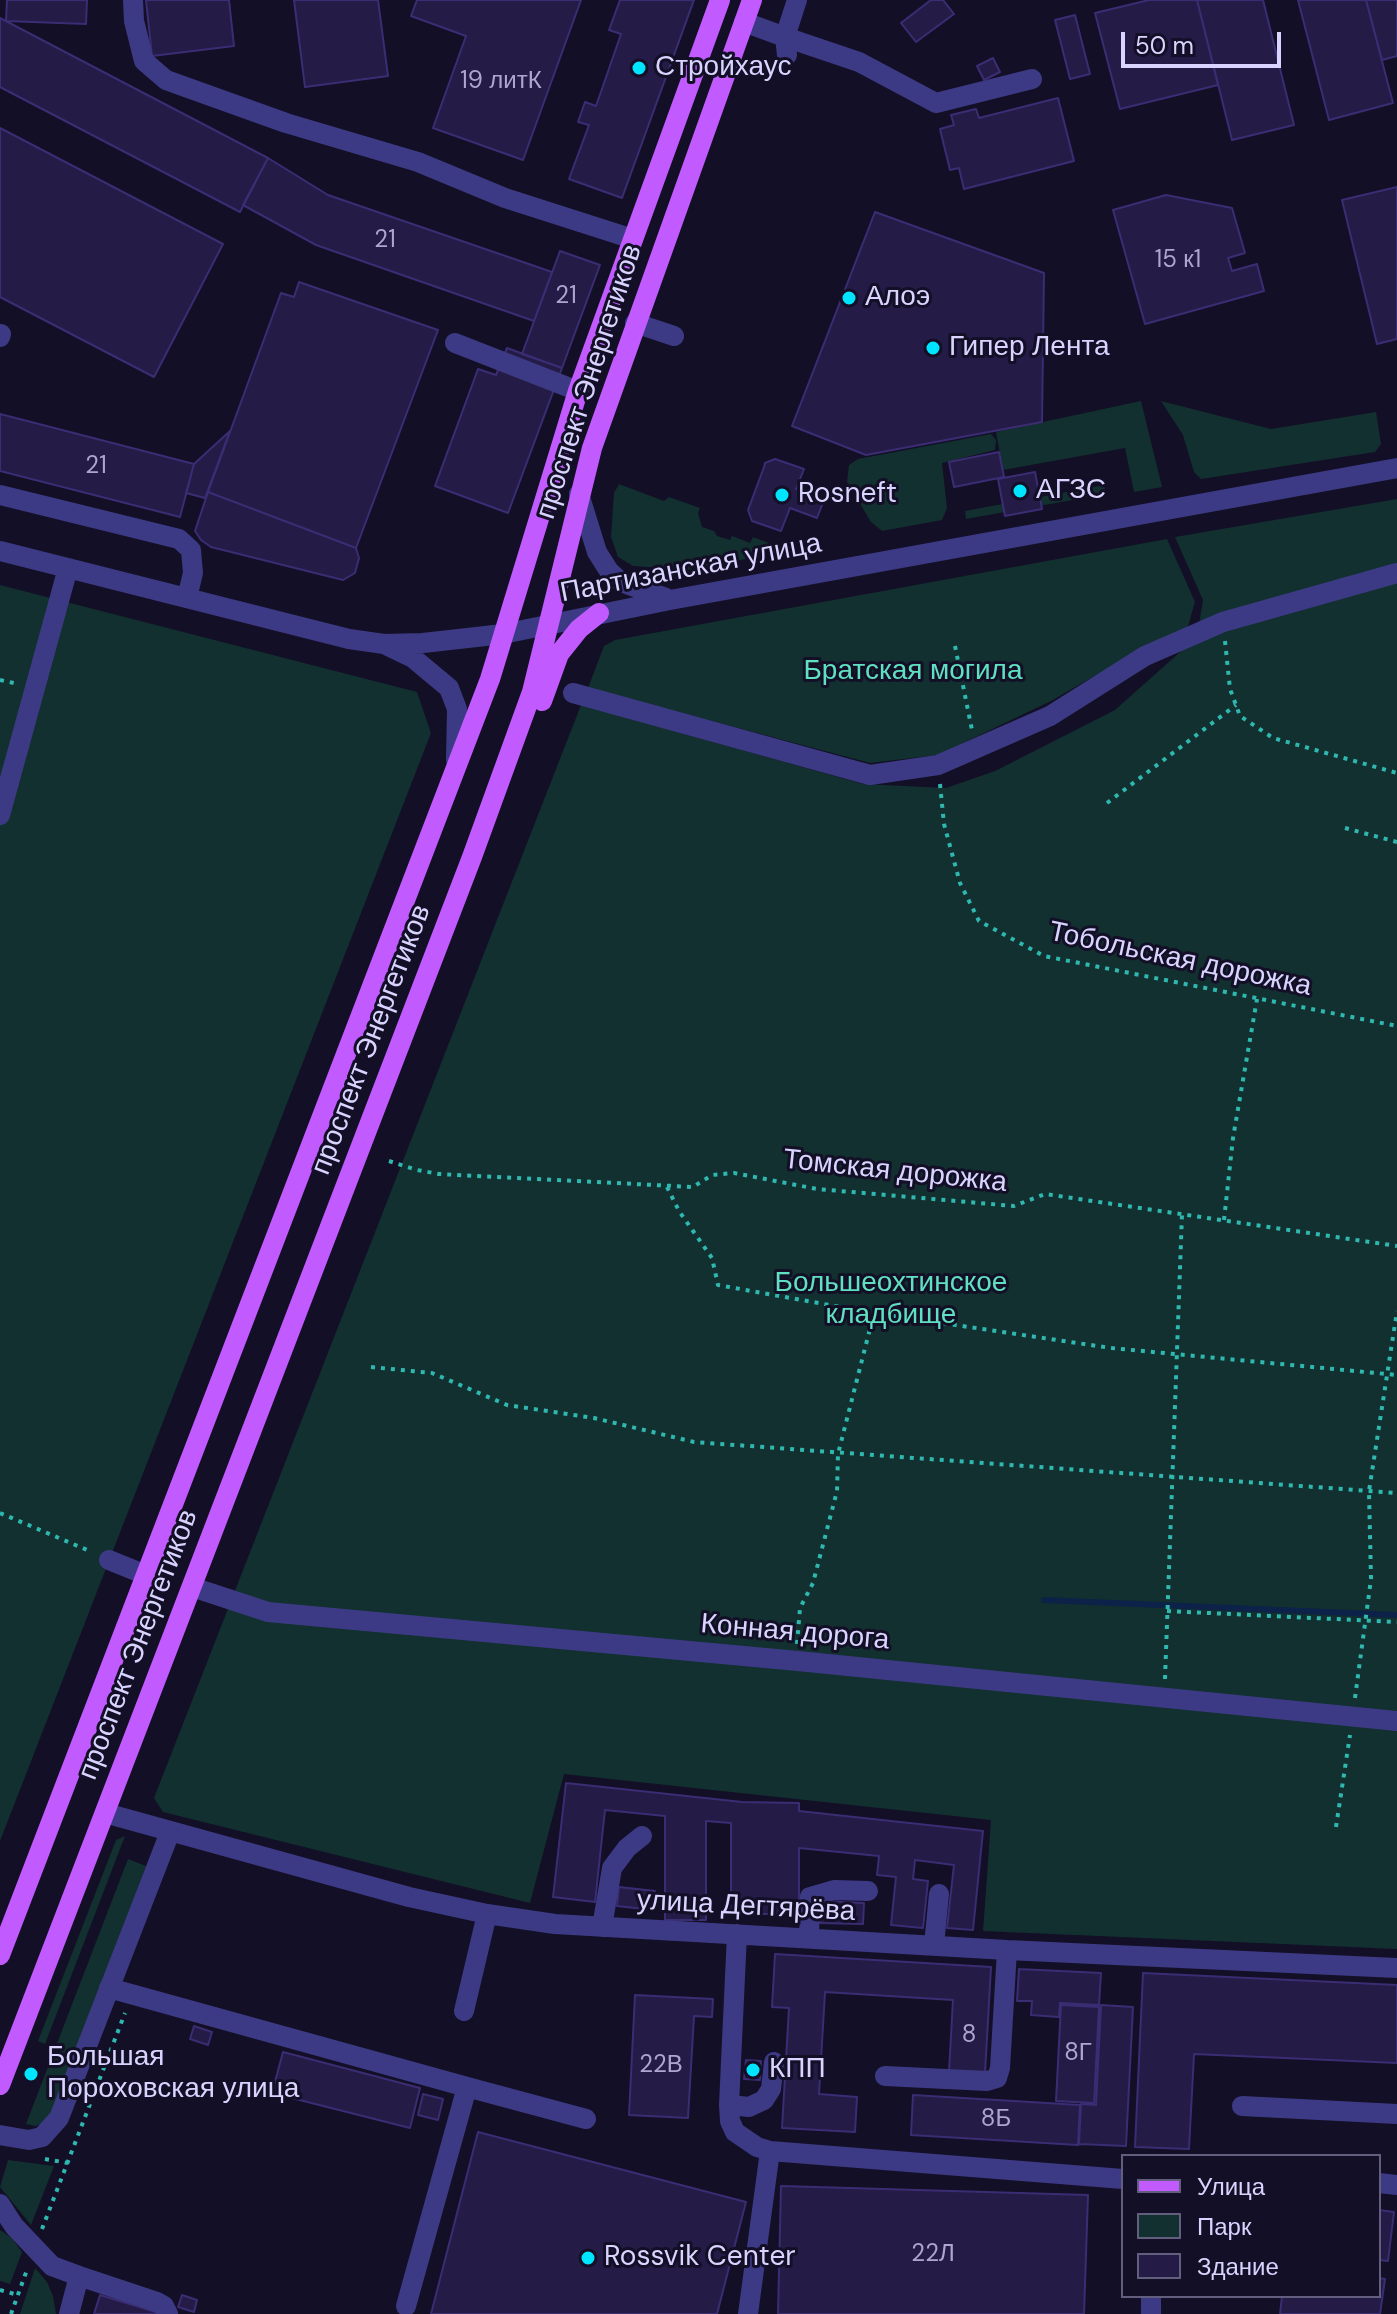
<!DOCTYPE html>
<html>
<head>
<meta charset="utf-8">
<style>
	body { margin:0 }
	#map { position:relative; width:1397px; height:2314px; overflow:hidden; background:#130f26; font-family:"DM Sans",sans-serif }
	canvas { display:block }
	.legend { position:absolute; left:1121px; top:2154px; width:260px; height:144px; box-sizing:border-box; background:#130f26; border:2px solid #625e7d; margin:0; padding:10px 14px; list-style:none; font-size:24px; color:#d9d4ff }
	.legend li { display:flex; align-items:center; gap:16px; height:40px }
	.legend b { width:40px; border:2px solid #625e7d }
	.scale { position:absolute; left:1121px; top:32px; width:160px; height:36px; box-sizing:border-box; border:4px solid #d9d4ff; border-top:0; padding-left:10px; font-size:24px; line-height:28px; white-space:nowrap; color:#d9d4ff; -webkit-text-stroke:6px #130f26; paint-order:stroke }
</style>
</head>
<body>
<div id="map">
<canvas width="1397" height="2314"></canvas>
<ul class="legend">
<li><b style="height:10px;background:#c25bff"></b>Улица</li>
<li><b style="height:22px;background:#12302f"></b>Парк</li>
<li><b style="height:22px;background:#241b47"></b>Здание</li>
</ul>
<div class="scale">50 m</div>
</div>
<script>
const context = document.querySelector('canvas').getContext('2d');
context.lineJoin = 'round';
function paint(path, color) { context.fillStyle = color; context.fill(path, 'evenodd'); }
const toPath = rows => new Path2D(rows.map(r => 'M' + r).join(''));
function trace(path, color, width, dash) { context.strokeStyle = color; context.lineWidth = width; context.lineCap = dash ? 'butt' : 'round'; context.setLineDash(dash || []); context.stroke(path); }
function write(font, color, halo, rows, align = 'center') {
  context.font = font + ' "DM Sans",sans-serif'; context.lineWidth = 6; context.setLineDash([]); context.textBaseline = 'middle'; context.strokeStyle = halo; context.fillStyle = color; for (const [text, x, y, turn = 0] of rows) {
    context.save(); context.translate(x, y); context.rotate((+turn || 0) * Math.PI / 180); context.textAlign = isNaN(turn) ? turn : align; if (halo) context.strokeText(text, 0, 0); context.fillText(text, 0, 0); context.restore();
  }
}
paint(toPath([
	[1141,401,1162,487,1134,492,1125,448,1003,470,996,432],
	[1161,401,1271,429,1376,412,1381,444,1375,452,1201,479,1194,472,1183,435],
	[991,434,996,440,995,450,942,463,947,508,942,520,882,531,871,522,847,482,849,465,858,459],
	[619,484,664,501,669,497,700,508,698,513,702,527,714,531,717,536,730,540,732,536,750,543,753,537,790,551,664,574,662,568,633,566,618,557,611,537,614,493],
	[1104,485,1106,494,966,519,965,511],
	[1397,499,1397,1949,983,1931,991,1820,564,1774,530,1903,163,1812,154,1798,581,705,863,784,946,788,995,771,1115,710,1197,637,1203,600,1175,537],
	[1167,539,1195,602,1187,630,1143,648,1051,701,938,755,870,763,588,688,604,646,615,640],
	[0,585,417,692,431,733,0,1841],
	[125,1836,45,2044,38,2041,116,1840],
	[128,1859,146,1866,52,2112,45,2122,36,2126,26,2124],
	[8,2160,54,2166,31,2225,0,2187],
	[0,2230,12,2238,22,2252,10,2284,0,2281],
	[35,2268,47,2282,53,2296,56,2314,20,2314]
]), '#12302f');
trace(toPath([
	[1044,1600,1397,1615]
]), '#0c2248', 6);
const building = toPath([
	[7,0,87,0,86,24,6,21,7,0],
	[146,0,229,0,234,46,152,56,146,0],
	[294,0,378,0,388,76,305,87,294,0],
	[417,0,581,0,523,160,433,128,466,36,411,16,417,0],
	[620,0,694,0,622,198,569,179,589,125,578,122,585,102,596,106,621,34,609,30,620,0],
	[931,0,943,0,954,14,916,42,901,23,931,0],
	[1149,0,1197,0,1218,85,1120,109,1095,13,1149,0],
	[1197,0,1263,0,1294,125,1232,140,1197,0],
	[1298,0,1366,0,1393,103,1329,120,1298,0],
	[1366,0,1397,0,1397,56,1382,60,1366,0],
	[1075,15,1090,74,1070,79,1055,20,1075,15],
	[0,18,268,158,240,212,0,87,0,18],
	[993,58,1000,72,984,80,977,66,993,58],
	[1058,98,1074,161,964,189,959,168,950,170,940,129,954,125,951,115,976,109,979,118,1058,98],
	[0,128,223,244,154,377,0,297,0,128],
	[268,158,328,195,552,272,534,321,316,245,243,205,268,158],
	[1397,187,1397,339,1377,344,1342,200,1397,187],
	[1166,195,1232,208,1245,253,1228,258,1232,271,1257,264,1264,291,1145,324,1113,210,1166,195],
	[875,212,1044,273,1042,422,866,455,792,426,875,212],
	[560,251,600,265,562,368,522,354,560,251],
	[299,282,438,330,356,548,208,492,281,293,294,297,299,282],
	[507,348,562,368,508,513,435,486,478,369,496,375,507,348],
	[0,414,194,464,180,517,0,471,0,414],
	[230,431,205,498,186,493,194,464,230,431],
	[999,452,1004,477,954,487,949,462,999,452],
	[775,459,804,469,796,489,824,500,817,518,790,508,781,531,752,521,748,510,764,467,765,463,775,459],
	[1035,472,1042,509,1005,516,998,479,1035,472],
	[208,492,356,548,359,558,355,573,343,580,211,547,201,540,195,531,208,492],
	[566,1783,742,1802,799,1803,799,1811,983,1831,973,1930,947,1928,954,1865,915,1860,913,1879,928,1881,923,1928,891,1925,896,1877,877,1875,879,1856,799,1848,799,1914,731,1914,731,1823,706,1821,706,1920,665,1920,665,1816,605,1810,595,1902,553,1897,566,1783],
	[619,1887,655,1891,653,1910,617,1906,619,1887],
	[821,1901,864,1903,863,1924,820,1923,821,1901],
	[775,1954,991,1967,985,2073,949,2071,953,2000,825,1992,819,2094,857,2097,855,2132,782,2128,789,2008,772,2007,775,1954],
	[1019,1969,1101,1973,1099,2005,1060,2003,1059,2017,1031,2015,1032,2001,1017,2001,1019,1969],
	[1143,1973,1397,1985,1397,2063,1194,2054,1189,2149,1135,2147,1143,1973],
	[635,1995,713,1999,712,2017,694,2016,688,2118,629,2115,635,1995],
	[1061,2005,1099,2007,1094,2103,1056,2101,1061,2005],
	[1101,2005,1133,2007,1126,2146,1079,2144,1081,2104,1096,2105,1101,2005],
	[194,2026,212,2032,208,2045,190,2039,194,2026],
	[283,2052,420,2088,410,2128,272,2093,283,2052],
	[746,2060,761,2061,760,2080,744,2079,746,2060],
	[423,2094,443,2099,438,2120,418,2115,423,2094],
	[913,2095,1080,2105,1078,2145,911,2135,913,2095],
	[478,2132,746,2202,717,2314,431,2314,478,2132],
	[781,2186,1088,2195,1084,2314,778,2314,781,2186],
	[1379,2210,1394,2212,1388,2261,1379,2260,1379,2210],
	[1379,2278,1385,2279,1380,2314,1280,2314,1282,2296,1379,2296,1379,2278],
	[100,2295,159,2313,158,2314,94,2314,100,2295],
	[182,2295,197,2300,194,2312,178,2307,182,2295]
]);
paint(building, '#241b47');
trace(building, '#3b2d73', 2);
trace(toPath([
	[1225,641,1230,689,1240,716,1273,738,1397,773],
	[955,646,972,730],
	[0,680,18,684],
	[940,784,944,824,960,883,979,921,1044,956,1397,1026],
	[1107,803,1236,705],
	[1345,828,1397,842],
	[389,1161,417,1170,439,1174,693,1187,712,1175,734,1173,817,1189,1014,1206,1045,1194,1397,1246],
	[667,1187,679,1211,712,1258,718,1285,874,1313,1111,1348,1397,1375],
	[1224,1220,1233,1138,1257,999],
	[371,1367,432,1373,507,1405,594,1418,694,1442,1397,1493],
	[0,1513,92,1552],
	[1167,1611,1397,1622],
	[797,1644,800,1608,813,1583,837,1491,838,1454,874,1313],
	[1165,1679,1182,1214],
	[1355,1698,1371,1579,1369,1491,1397,1311],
	[1336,1827,1350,1735],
	[45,2159,68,2163],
	[42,2229,125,2013],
	[0,2290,18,2295],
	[11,2314,28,2267]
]), '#2fb8b0', 4, [4, 6]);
trace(toPath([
	[133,0,134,21,144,61,166,80,286,123,418,162,505,198,633,239],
	[797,0,785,37,859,62,936,103,1032,79],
	[744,22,785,37,787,55],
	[635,323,674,336],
	[0,337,1,334],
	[455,343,578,391],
	[579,494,597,552,609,571,621,582,666,598],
	[0,495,179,539,191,550,193,573,187,598],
	[0,551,349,639,384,644,423,643,503,634,670,600,1397,468],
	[388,646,413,658,449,688,457,709,456,760],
	[573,693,870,775,938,765,1050,716,1145,656,1223,622,1397,573],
	[0,815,68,568],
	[109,1560,146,1575],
	[192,1587,268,1612,798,1661,1397,1721],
	[105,1813,409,1897,487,1914,555,1924,1007,1950,1397,1968],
	[602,1927,612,1868,627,1848,642,1836],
	[737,1934,729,2105,749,2107,764,2100,771,2089,774,2062],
	[809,1938,810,1897,834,1890,868,1891],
	[934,1945,939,1894],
	[109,1988,467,2087,406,2306],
	[464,2011,487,1914],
	[885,2076,987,2081,997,2078,1000,2068,1007,1950],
	[467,2087,586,2119],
	[729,2105,730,2121,735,2132,757,2147,770,2151,1123,2179],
	[1242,2106,1397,2114],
	[0,2135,29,2140,42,2137,59,2118,170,1832],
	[1379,2183,1397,2185],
	[0,2204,14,2226,52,2266,79,2276,69,2314],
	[79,2276,157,2302,164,2306,168,2314],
	[748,2314,770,2151],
	[1151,2314,1151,2296]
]), '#3d3a85', 20);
trace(toPath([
	[542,701,559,654,579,629,599,613],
	[0,1955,490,679,578,391,720,0],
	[0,2085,472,857,532,692,592,448,752,0]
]), '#c25bff', 20);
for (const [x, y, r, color] of [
	[639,68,8,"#00e5ff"],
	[849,298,8,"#00e5ff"],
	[933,348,8,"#00e5ff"],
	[1020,491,8,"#00e5ff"],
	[782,495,8,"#00e5ff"],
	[753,2070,8,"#00e5ff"],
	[31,2074,8,"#00e5ff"],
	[588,2258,8,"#00e5ff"]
]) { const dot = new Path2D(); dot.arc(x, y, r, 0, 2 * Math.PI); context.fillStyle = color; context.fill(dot); trace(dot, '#130f26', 3); }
write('24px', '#aca6d1', null, [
	["19 литК",501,82],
	["21",385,241],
	["15 к1",1178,261],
	["21",566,297],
	["21",96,467],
	["8",969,2036],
	["8Г",1078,2054],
	["22В",661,2066],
	["8Б",996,2120],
	["22Л",933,2255]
]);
write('28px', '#d9d4ff', '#130f26', [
	["Стройхаус",655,68],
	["Алоэ",865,298],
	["Гипер Лента",949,348],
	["АГЗС",1036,491],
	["Rosneft",798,495],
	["Большая",47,2058],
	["Пороховская улица",47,2090],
	["КПП",769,2070],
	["Rossvik Center",604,2258]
], 'left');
write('28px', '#d9d4ff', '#130f26', [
	["проспект Энергетиков",590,382,-72],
	["Партизанская улица",691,569,-11],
	["Тобольская дорожка",1180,960,12],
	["проспект Энергетиков",372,1040,-69],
	["Томская дорожка",895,1172,6],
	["Конная дорога",795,1633,5],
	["проспект Энергетиков",139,1645,-69],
	["улица Дегтярёва",746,1907,3]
]);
write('28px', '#5fe0c0', '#130f26', [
	["Братская могила",913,672],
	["Большеохтинское",891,1284],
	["кладбище",891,1316]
]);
</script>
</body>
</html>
